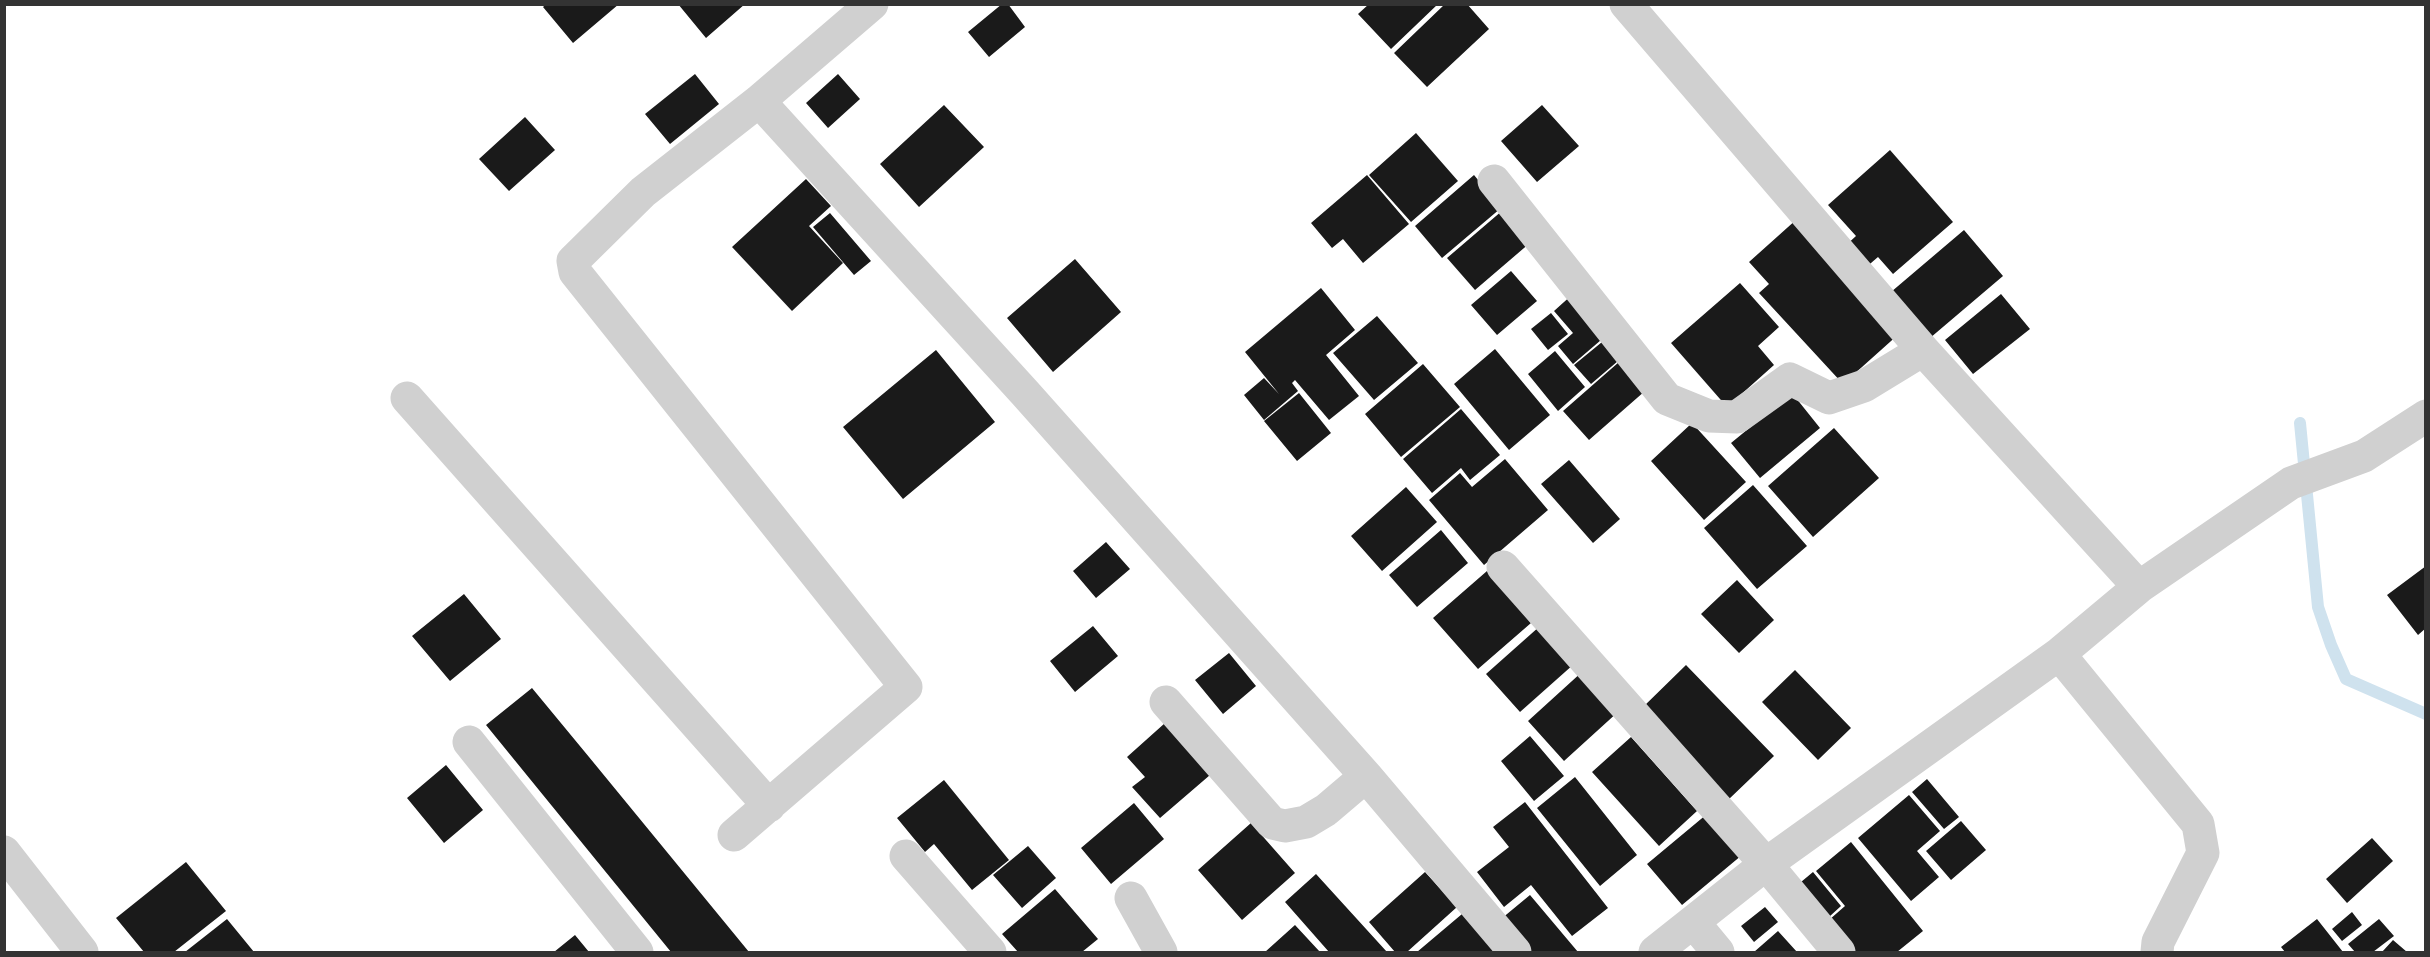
<!DOCTYPE html>
<html>
<head>
<meta charset="utf-8">
<style>
	body { margin:0 }
	#map { position:relative; width:2430px; height:957px; overflow:hidden; background:#fff; font-family:"Alegreya Sans",sans-serif }
	canvas { display:block }
	.frame { position:absolute; inset:0; border:6px solid #333; pointer-events:none }
</style>
</head>
<body>
<div id="map">
<canvas width="2430" height="957"></canvas>
<div class="frame"></div>
</div>
<script>
const context = document.querySelector('canvas').getContext('2d');
context.lineJoin = 'round';
const toPath = rows => new Path2D(rows.map(r => 'M' + r).join(''));
function trace(path, color, width, dash) { context.strokeStyle = color; context.lineWidth = width; context.lineCap = dash ? 'butt' : 'round'; context.setLineDash(dash || []); context.stroke(path); }
function paint(path, color) { context.fillStyle = color; context.fill(path, 'evenodd'); }
trace(toPath([
	[2300,423,2318,607,2331,645,2346,679,2426,714]
]), '#cfe2ee', 12);
paint(toPath([
	[546,4,619,4,573,43,543,7],
	[678,4,745,4,706,38],
	[1002,4,1008,4,1025,27,989,57,968,32],
	[1369,4,1438,4,1391,49,1358,14],
	[1445,4,1467,4,1489,29,1427,87,1394,53],
	[695,74,719,104,670,144,645,114],
	[838,74,860,99,828,128,806,103],
	[944,105,984,147,919,207,880,164],
	[1542,105,1579,146,1537,182,1501,141],
	[525,117,555,150,509,191,479,159],
	[1416,133,1458,181,1411,222,1369,175],
	[1890,150,1953,222,1893,274,1878,257,1864,269,1844,247,1856,236,1828,205],
	[1367,175,1409,224,1363,263,1343,239,1332,248,1311,223],
	[1474,175,1501,208,1442,258,1415,226],
	[806,179,831,206,809,226,843,263,792,311,732,247],
	[1503,210,1531,242,1475,290,1447,258],
	[830,213,871,261,854,275,813,227],
	[1797,219,1900,333,1843,384,1759,293,1769,284,1749,262],
	[1964,230,2003,276,1930,338,1891,292],
	[1075,259,1121,312,1053,372,1007,318],
	[1511,271,1537,301,1497,335,1471,305],
	[1740,283,1779,327,1758,346,1774,365,1727,407,1671,343],
	[1321,288,1355,330,1326,355,1359,396,1329,420,1295,380,1292,383,1298,391,1264,420,1244,395,1264,378,1279,394,1245,352],
	[1574,293,1608,334,1573,364,1558,346,1573,333,1554,311],
	[2001,294,2030,329,1973,374,1945,340],
	[1551,313,1568,334,1548,350,1531,329],
	[1377,316,1418,363,1374,400,1333,353],
	[1602,342,1618,361,1591,384,1574,365],
	[1495,349,1550,415,1509,450,1454,384],
	[936,350,995,422,903,499,843,427],
	[1555,351,1585,387,1558,411,1528,374],
	[1619,362,1645,391,1589,440,1563,411],
	[1423,364,1460,407,1401,457,1365,414],
	[1299,393,1331,433,1297,461,1264,421],
	[1792,393,1820,428,1760,478,1731,443],
	[1461,409,1500,455,1470,480,1461,468,1432,493,1403,459],
	[1692,423,1746,482,1704,520,1651,461],
	[1834,428,1879,478,1813,537,1768,486],
	[1505,459,1548,510,1484,565,1429,500,1460,473,1472,487],
	[1569,460,1620,519,1593,543,1541,484],
	[1753,485,1807,546,1757,589,1704,528],
	[1406,487,1437,522,1382,571,1351,536],
	[1441,530,1468,563,1417,607,1389,575],
	[1106,542,1130,569,1096,598,1073,571],
	[2426,566,2426,628,2418,635,2387,595],
	[1487,571,1531,623,1478,669,1433,618],
	[1737,580,1774,620,1739,653,1701,614],
	[464,594,501,639,450,681,412,636],
	[1093,626,1118,656,1075,692,1050,661],
	[1540,626,1574,664,1520,712,1486,674],
	[1229,653,1256,686,1223,714,1195,680],
	[1686,665,1774,756,1728,800,1640,710],
	[1795,670,1851,728,1818,760,1762,702],
	[1583,671,1619,711,1564,761,1528,721],
	[532,688,589,757,749,952,671,952,543,795,486,725],
	[1165,723,1210,775,1160,818,1132,787,1145,777,1127,757],
	[1530,736,1564,776,1534,801,1501,761],
	[1631,737,1697,811,1659,846,1592,772],
	[446,765,483,810,444,843,407,798],
	[1575,777,1637,855,1600,886,1537,808],
	[1927,779,1959,817,1944,829,1912,792],
	[944,780,1009,860,972,890,934,844,925,852,897,818],
	[1909,795,1940,831,1917,851,1939,877,1911,901,1858,838],
	[1525,802,1608,908,1572,936,1531,885,1504,907,1477,872,1509,847,1493,827],
	[1134,803,1164,839,1111,884,1081,848],
	[1707,814,1742,855,1682,905,1647,864],
	[1961,821,1986,850,1951,880,1926,851],
	[1251,823,1295,873,1242,920,1198,870],
	[2372,838,2393,861,2347,903,2326,879],
	[1851,842,1923,931,1897,952,1856,952,1829,920,1845,906,1816,871],
	[1028,846,1056,878,1022,908,993,875],
	[186,862,226,911,174,952,144,952,116,918],
	[1425,872,1457,907,1407,952,1395,952,1369,922],
	[1813,872,1841,906,1829,917,1801,882],
	[1316,874,1387,952,1329,952,1285,902],
	[1055,889,1098,939,1082,952,1018,952,1002,934],
	[1530,895,1578,952,1529,952,1501,919],
	[1765,907,1778,922,1754,942,1741,926],
	[2352,912,2362,925,2342,941,2332,929],
	[1462,914,1494,950,1490,952,1417,952],
	[227,919,254,952,185,952],
	[2317,919,2343,952,2285,952,2281,947],
	[2379,919,2394,936,2373,952,2355,952,2348,944],
	[1295,925,1320,952,1265,952],
	[1778,931,1797,952,1754,952],
	[575,935,589,952,554,952],
	[2393,940,2407,952,2382,952]
]), '#1a1a1a');
trace(toPath([
	[1626,4,1923,350,2139,587],
	[759,101,1025,393,1366,776,1515,952],
	[1494,181,1667,399,1709,416,1737,417,1790,379,1829,398,1864,386,1923,350],
	[407,398,769,806],
	[1503,567,1766,864,1839,952],
	[2059,654,2198,824,2203,853,2158,942,2157,952],
	[1166,702,1272,823,1285,826,1306,822,1326,810,1366,776],
	[469,742,637,952],
	[734,835,906,687,575,272,573,261,643,192,759,101,872,4],
	[4,852,82,952],
	[906,856,990,952],
	[1131,898,1161,952],
	[1694,923,1718,952],
	[1655,952,1766,864,2059,654,2139,587,2291,483,2364,456,2426,416]
]), '#d0d0d0', 33);
</script>
</body>
</html>
